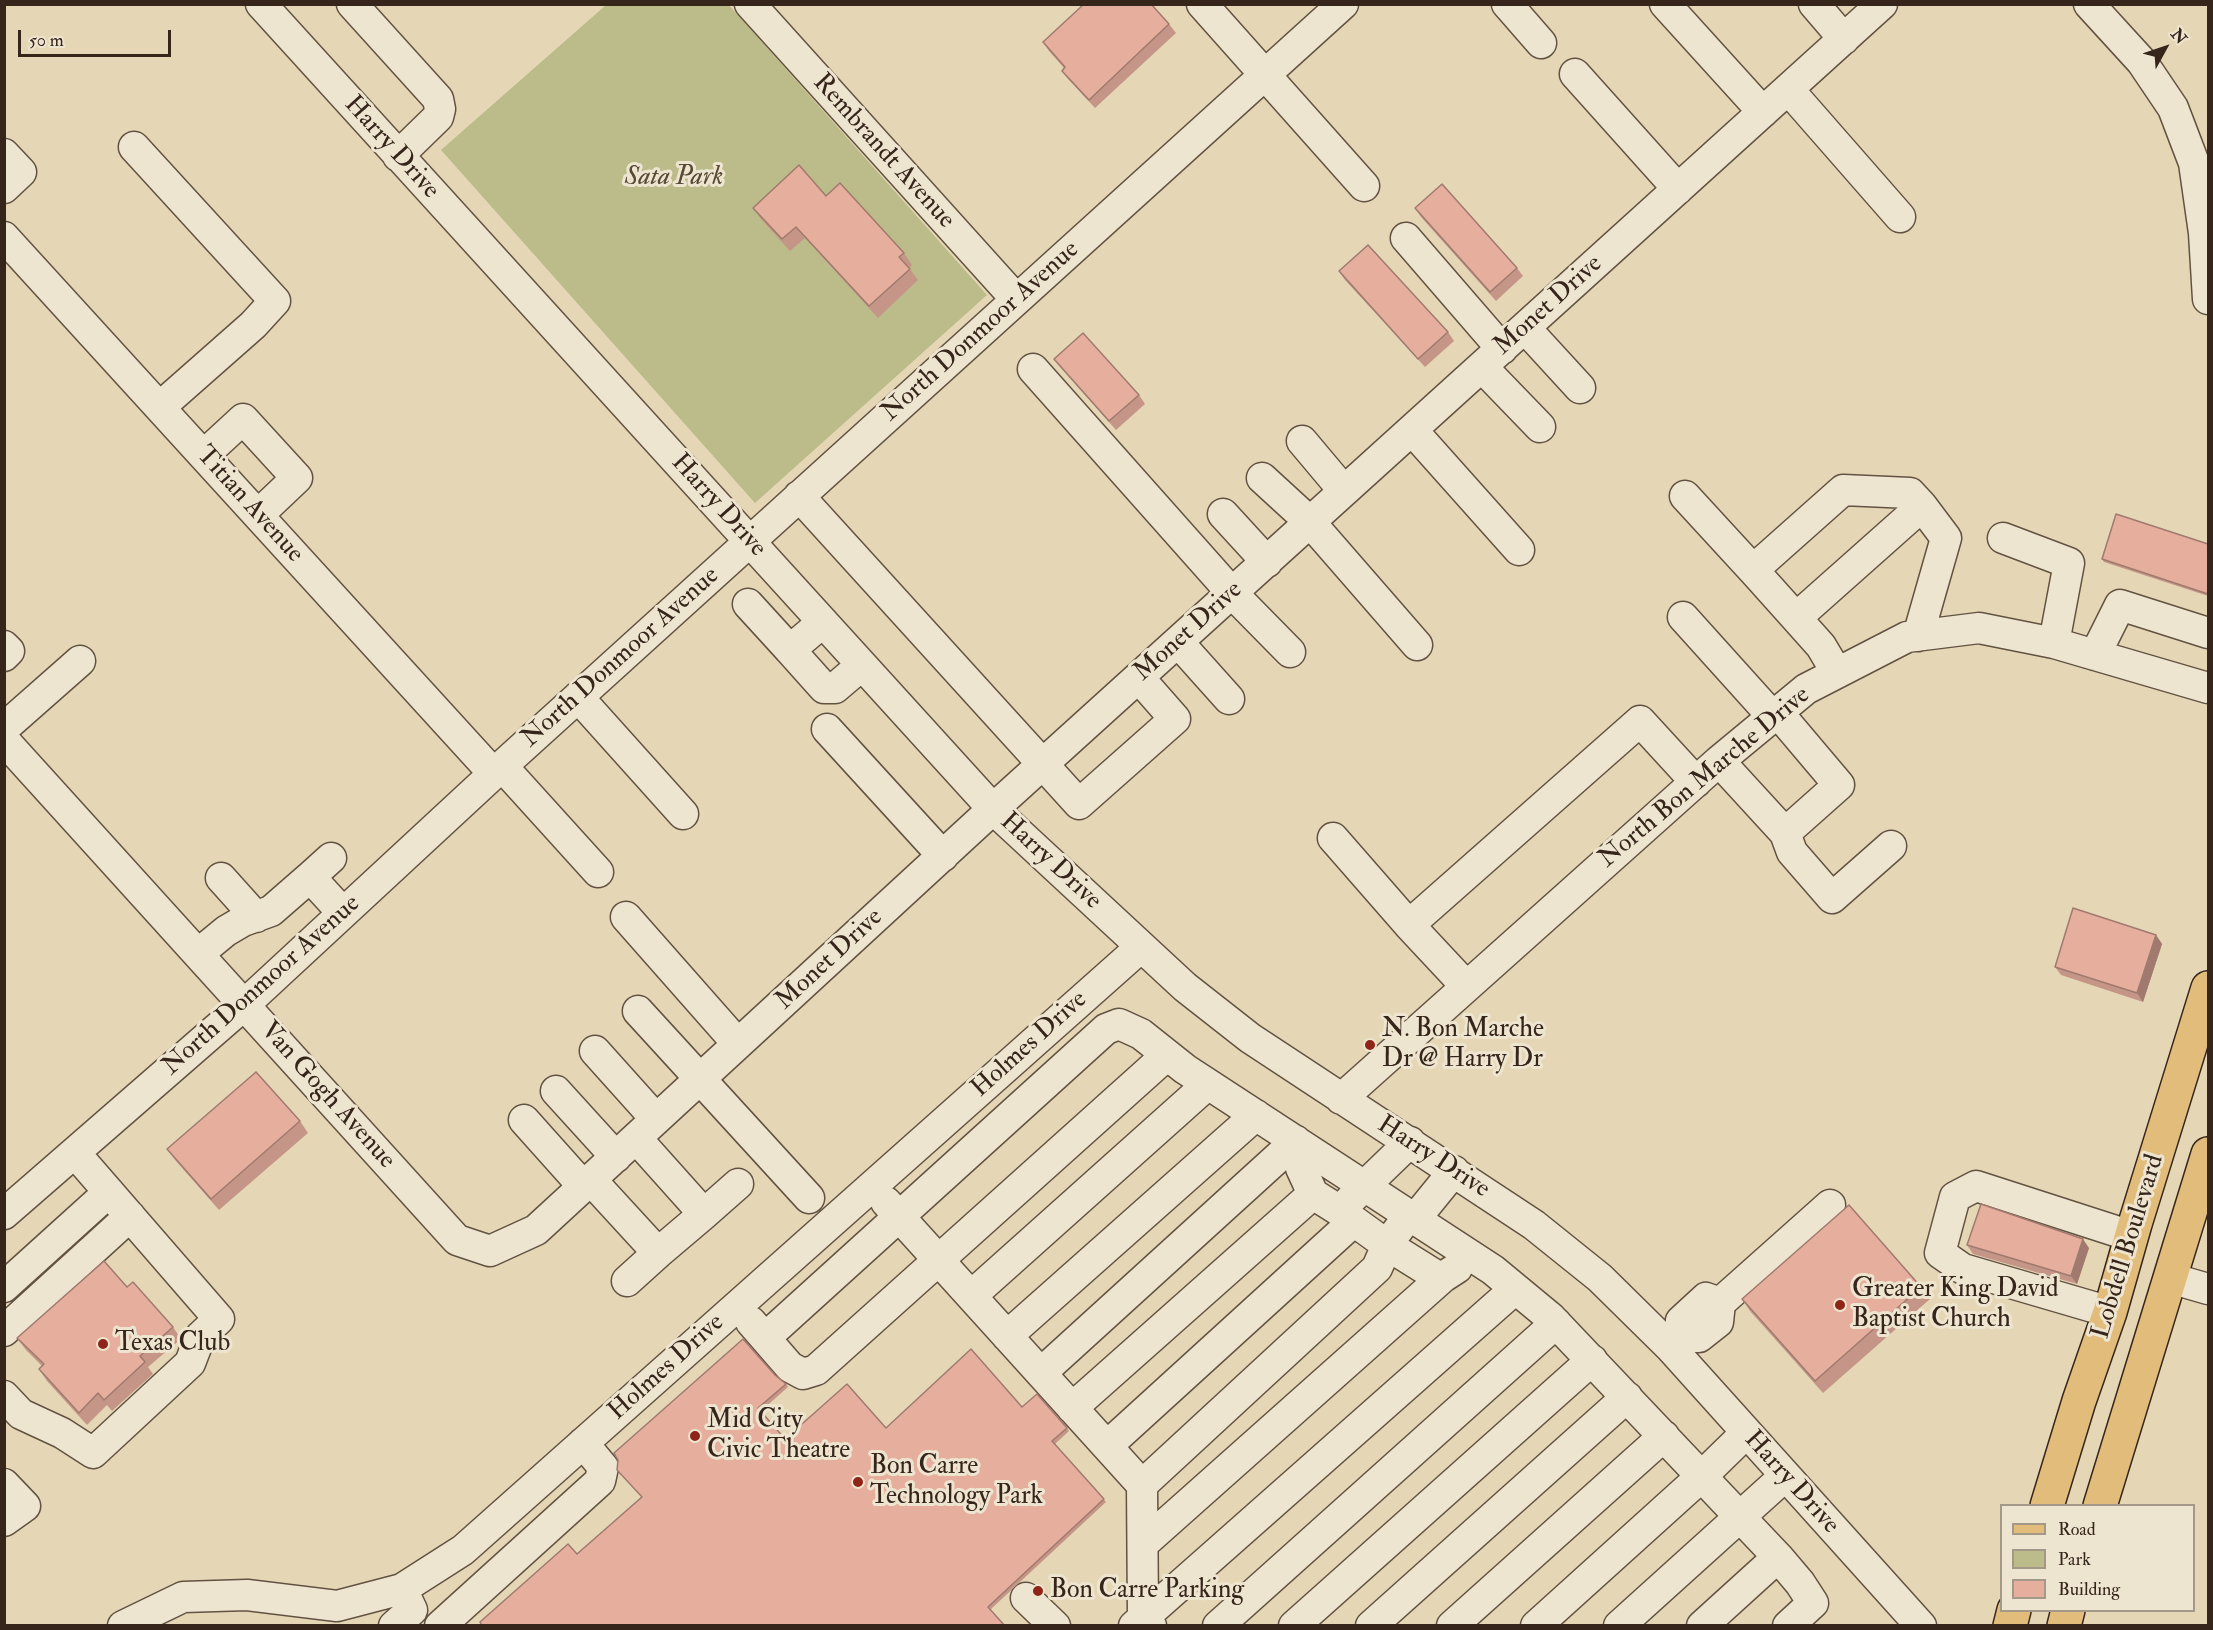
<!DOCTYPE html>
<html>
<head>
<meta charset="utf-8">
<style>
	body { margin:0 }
	#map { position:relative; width:2213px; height:1630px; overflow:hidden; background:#e5d7b6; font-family:"IM FELL Double Pica",serif }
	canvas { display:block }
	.frame { position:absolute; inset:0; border:6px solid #36251b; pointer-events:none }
	.legend { position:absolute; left:2000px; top:1504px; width:195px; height:108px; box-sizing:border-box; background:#eee5d0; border:2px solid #a49888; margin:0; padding:8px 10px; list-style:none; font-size:18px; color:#36251b }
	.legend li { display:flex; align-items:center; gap:12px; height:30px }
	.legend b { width:30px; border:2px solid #a49888 }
	.north { position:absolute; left:2135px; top:18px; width:60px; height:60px; -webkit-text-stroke:4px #eee5d0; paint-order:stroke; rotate:50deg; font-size:16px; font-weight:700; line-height:24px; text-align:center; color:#36251b }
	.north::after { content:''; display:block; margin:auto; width:21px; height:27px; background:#36251b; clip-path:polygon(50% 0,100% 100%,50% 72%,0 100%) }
	.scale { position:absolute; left:18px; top:30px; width:153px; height:27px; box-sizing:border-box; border:3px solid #36251b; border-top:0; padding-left:8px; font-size:18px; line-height:21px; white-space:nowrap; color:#36251b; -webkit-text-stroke:4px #eee5d0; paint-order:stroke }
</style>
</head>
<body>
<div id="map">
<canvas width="2213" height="1630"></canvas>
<div class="frame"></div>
<ul class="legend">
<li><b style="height:8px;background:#e2bc7b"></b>Road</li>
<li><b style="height:16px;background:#bbbc89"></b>Park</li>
<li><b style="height:16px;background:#e5ae9d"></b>Building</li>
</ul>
<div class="north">N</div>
<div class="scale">50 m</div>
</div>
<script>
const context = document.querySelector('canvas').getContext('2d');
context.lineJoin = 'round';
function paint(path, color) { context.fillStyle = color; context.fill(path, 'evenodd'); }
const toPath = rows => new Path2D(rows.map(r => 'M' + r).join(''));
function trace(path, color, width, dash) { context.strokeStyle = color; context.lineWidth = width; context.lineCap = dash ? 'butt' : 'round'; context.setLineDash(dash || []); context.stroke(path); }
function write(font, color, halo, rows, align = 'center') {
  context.font = font + ' "IM FELL Double Pica",serif'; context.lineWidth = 6; context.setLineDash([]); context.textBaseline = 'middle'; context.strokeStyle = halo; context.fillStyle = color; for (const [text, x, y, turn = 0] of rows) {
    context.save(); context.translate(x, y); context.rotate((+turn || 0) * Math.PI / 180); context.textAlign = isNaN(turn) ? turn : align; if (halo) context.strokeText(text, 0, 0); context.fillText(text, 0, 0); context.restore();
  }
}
paint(toPath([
	[606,5,729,5,987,295,755,503,441,150]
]), '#bbbc89');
const minor = toPath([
	[261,4,993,809,1185,987,1250,1038,1534,1225,1600,1278,1670,1347,1921,1626],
	[352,4,438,99,440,109,438,117,398,156],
	[750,4,1016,299],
	[1202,4,1364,186],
	[1507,4,1541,43],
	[1665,4,1763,112],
	[1814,4,1844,39],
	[2089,4,2142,62,2173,108,2194,163,2204,233,2208,299],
	[1575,74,1678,189],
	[1788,89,1900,217],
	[134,147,275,301,253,325,160,407],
	[4,154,21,172,4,188],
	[4,237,494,774],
	[1406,238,1502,349],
	[1525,328,1580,388],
	[1482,367,1540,427],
	[1033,369,1232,593,1290,652],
	[1412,430,1519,550],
	[1302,441,1344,491],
	[204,455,243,419,297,478,258,515],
	[1262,478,1310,522,1417,645],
	[799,496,1079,804,1175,719,1139,678],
	[1685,496,1753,570],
	[1223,514,1267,562],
	[2003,538,2069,563,2054,643],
	[748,604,790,650],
	[1683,617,1774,718],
	[1796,618,1753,570,1843,490,1910,493,1922,506],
	[823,622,790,650,824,688,835,688,862,665],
	[1178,642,1229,699],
	[4,646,9,651,4,656],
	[2095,655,2120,605,2208,633],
	[1837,673,1821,646,1796,618,1922,506,1946,538,1918,636],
	[578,697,683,814],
	[4,728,80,661],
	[827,729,943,856],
	[4,740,457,1240,490,1251,536,1230,993,809,1882,4],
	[1719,761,1785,833,1839,785,1779,714],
	[502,766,598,872],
	[1785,833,1792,852,1832,898,1891,846],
	[1333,838,1409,925],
	[310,877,331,858],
	[221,878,256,917],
	[626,917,738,1044],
	[198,954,226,931,243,921,271,911,310,877,343,913],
	[1466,986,1409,925,1640,721,1696,782],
	[638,1011,809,1198],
	[595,1051,656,1119],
	[556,1091,616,1157],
	[1341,1099,1719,761,1806,689,1907,637,1979,628,2054,643,2208,688],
	[524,1120,583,1186],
	[1296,1141,1301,1168,1313,1194,1340,1211,1387,1245,1435,1275,1443,1277,1457,1268],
	[591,1180,658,1253,704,1214,636,1138],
	[1351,1199,1410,1142],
	[886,1202,1142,1485,1143,1617,1151,1626],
	[4,1214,244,1005,502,766,1343,4],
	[704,1214,738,1184],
	[1415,1219,1454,1171],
	[2170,1278,2208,1289],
	[627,1281,658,1253],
	[4,1287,109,1192],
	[971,1296,1208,1084],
	[1720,1303,1706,1298,1681,1321,1684,1336,1699,1337,1718,1322,1720,1303,1830,1205],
	[2110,1312,1963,1269,1940,1253,1955,1197,1976,1186,2131,1236],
	[751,1322,790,1367,803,1374,816,1370,1167,1055],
	[4,1331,130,1216],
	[1007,1336,1256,1115],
	[765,1338,1106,1029,1119,1024,1141,1034,1185,1069,1493,1270,1551,1318,1778,1557,1800,1583,1813,1603,1788,1626],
	[1041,1373,1296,1141],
	[4,1396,21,1414,62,1433,93,1453,190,1363,200,1337,219,1319,75,1153],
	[1072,1408,1313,1194],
	[1107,1446,1354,1221],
	[4,1484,25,1506,4,1521],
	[1142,1485,1377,1268,1387,1245,1409,1215],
	[1143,1544,1443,1277],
	[1026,1598,1055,1626],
	[123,1626,183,1597,247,1595,337,1606,402,1589,463,1550,1141,947],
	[394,1626,412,1610,402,1589],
	[440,1626,600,1481,603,1467,583,1443],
	[1134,1626,1515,1289],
	[1218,1626,1556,1323],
	[1294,1626,1592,1360],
	[1371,1626,1627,1397],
	[1452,1626,1664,1436],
	[1536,1626,1702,1476,1746,1433],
	[1619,1626,1785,1476],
	[1702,1626,1778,1557]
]);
const major = toPath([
	[2047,1506,2079,1401,2110,1312,2135,1224,2208,988],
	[2100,1506,2208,1154],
	[2010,1626,2014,1610],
	[2064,1626,2068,1610]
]);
trace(minor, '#625242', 33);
trace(major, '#36251b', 36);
trace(minor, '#eee5d0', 30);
trace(major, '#e2bc7b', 33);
paint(toPath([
	[1169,24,1176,33,1095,108,1068,79,1062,71,1064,68,1049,51,1043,42],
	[826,196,904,253,912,265,909,268,918,280,878,318,805,238,790,251,761,219,753,208],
	[1415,208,1517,268,1523,276,1496,301,1421,217],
	[1339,271,1448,332,1454,341,1425,367,1345,280],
	[1054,359,1139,395,1145,404,1116,430,1060,367],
	[2208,544,2208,596,2104,562,2102,559],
	[2156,935,2162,944,2143,1002,2061,975,2055,967],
	[300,1121,308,1133,219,1210,176,1161,167,1149],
	[1967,1245,2089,1248,2077,1284,1973,1254],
	[127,1287,173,1327,181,1339,148,1367,153,1374,112,1411,107,1405,87,1425,47,1381,39,1369,42,1366,26,1350,17,1338],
	[1921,1287,1930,1299,1823,1393,1750,1311,1742,1299],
	[775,1375,786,1384,788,1387,761,1411,785,1439,886,1428,1022,1407,1067,1428,1069,1431,1055,1444,1106,1502,991,1609,577,1554,641,1497]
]), '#c59687');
paint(toPath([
	[2156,935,2162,944,2143,1002,2137,993],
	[2083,1239,2089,1248,2077,1284,2071,1276]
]), '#a07a6e');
const building = toPath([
	[1084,4,1151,4,1169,24,1089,100,1062,71,1065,67,1043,42,1084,4],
	[799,165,826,196,840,183,904,253,899,257,910,269,869,306,796,227,782,239,753,208,799,165],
	[1442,184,1517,268,1490,292,1415,208,1442,184],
	[1368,245,1448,332,1418,359,1339,271,1368,245],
	[1083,333,1139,395,1109,421,1054,359,1083,333],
	[2116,514,2208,544,2208,594,2102,559,2116,514],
	[2073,908,2156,935,2137,993,2055,967,2073,908],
	[256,1072,300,1121,211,1199,167,1149,256,1072],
	[1981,1204,2083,1239,2071,1276,1967,1245,1981,1204],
	[1849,1205,1921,1287,1815,1381,1742,1299,1849,1205],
	[104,1261,127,1287,133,1282,173,1327,140,1356,145,1362,104,1400,98,1393,79,1413,39,1369,44,1364,17,1338,104,1261],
	[743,1339,775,1375,786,1384,758,1408,785,1439,847,1384,886,1428,971,1349,1022,1407,1037,1394,1067,1428,1052,1441,1104,1499,988,1607,1005,1626,482,1626,480,1622,568,1544,577,1554,642,1497,617,1470,618,1460,614,1453,743,1339]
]);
paint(building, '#e5ae9d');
trace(building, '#a07a6e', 1.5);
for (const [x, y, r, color] of [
	[1370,1045,6,"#8f2418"],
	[1840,1305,6,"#8f2418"],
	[103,1344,6,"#8f2418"],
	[695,1436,6,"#8f2418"],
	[858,1482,6,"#8f2418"],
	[1038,1591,6,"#8f2418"]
]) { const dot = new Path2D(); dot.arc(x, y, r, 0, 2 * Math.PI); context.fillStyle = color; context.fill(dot); trace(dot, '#eee5d0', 2); }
write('26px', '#36251b', '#eee5d0', [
	["Harry Drive",391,148,48],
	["Rembrandt Avenue",883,152,48],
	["Monet Drive",1549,306,-42],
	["North Donmoor Avenue",981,332,-42],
	["Titian Avenue",249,505,48],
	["Harry Drive",718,506,48],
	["Monet Drive",1189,632,-42],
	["North Donmoor Avenue",621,658,-42],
	["North Bon Marche Drive",1705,778,-40],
	["Harry Drive",1050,862,43],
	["Monet Drive",830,960,-43],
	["North Donmoor Avenue",262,986,-42],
	["Holmes Drive",1030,1045,-42],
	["Van Gogh Avenue",327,1096,48],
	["Harry Drive",1433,1158,33],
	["Lobdell Boulevard",2129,1247,-73],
	["Holmes Drive",667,1368,-42],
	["Harry Drive",1791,1483,48]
]);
write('italic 26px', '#574b36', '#eee5d0', [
	["Sata Park",674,178]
]);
write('26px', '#36251b', '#eee5d0', [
	["N. Bon Marche",1382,1030],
	["Dr @ Harry Dr",1382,1060],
	["Greater King David",1852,1290],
	["Baptist Church",1852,1320],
	["Texas Club",115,1344],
	["Mid City",707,1421],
	["Civic Theatre",707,1451],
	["Bon Carre",870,1467],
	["Technology Park",870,1497],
	["Bon Carre Parking",1050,1591]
], 'left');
</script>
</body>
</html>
